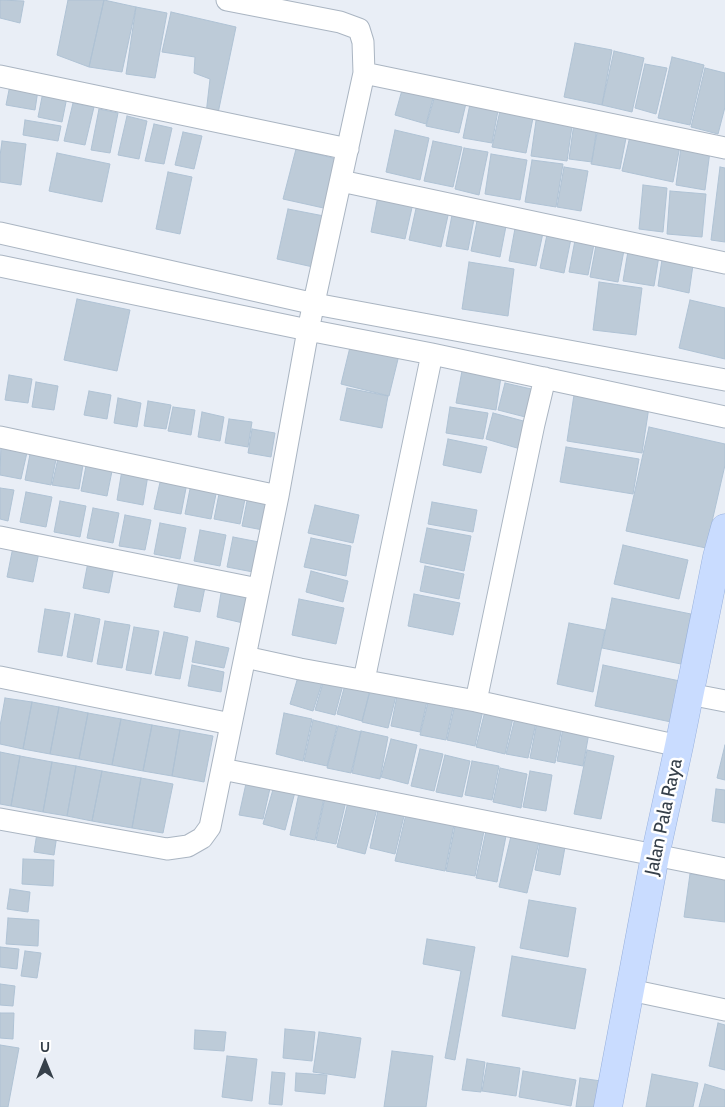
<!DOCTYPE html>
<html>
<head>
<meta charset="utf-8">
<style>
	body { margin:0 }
	#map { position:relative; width:725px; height:1107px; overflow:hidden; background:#e9eef6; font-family:Cabin,sans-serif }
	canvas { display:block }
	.north { position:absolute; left:20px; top:1037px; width:50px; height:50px; -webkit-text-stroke:4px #fff; paint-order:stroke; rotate:0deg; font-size:14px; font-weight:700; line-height:20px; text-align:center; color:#36404a }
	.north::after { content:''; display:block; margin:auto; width:18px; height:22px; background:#36404a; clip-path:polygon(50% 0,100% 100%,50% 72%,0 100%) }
</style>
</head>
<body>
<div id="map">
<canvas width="725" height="1107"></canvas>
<div class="north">U</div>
</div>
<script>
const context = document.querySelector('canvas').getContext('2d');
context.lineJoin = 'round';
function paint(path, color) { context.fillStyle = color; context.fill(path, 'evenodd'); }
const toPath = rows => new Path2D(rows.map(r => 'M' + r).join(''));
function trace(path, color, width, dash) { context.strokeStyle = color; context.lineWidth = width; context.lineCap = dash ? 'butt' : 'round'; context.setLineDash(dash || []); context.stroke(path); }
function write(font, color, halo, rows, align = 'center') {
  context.font = font + ' Cabin,sans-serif'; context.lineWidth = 5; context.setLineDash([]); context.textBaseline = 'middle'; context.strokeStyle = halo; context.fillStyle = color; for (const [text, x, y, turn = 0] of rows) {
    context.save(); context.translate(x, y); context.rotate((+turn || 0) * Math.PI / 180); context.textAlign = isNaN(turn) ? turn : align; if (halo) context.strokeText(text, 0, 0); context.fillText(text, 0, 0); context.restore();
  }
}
const building = toPath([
	[0,0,24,1,20,23,0,18,0,0],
	[68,0,104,0,89,67,57,55,68,0],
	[104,0,136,7,122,72,89,67,104,0],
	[136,7,167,13,155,78,126,74,136,7],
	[171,12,236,27,217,118,206,114,210,79,194,73,195,57,162,52,171,12],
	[575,43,612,50,602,105,564,97,575,43],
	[614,51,644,58,632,112,602,105,614,51],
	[672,57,704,65,690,125,658,118,672,57],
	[645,64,667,68,656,114,635,108,645,64],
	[705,68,725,73,725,107,718,134,691,127,705,68],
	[404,83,435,91,426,124,395,115,404,83],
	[10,85,38,90,35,110,6,105,10,85],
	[43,92,67,97,62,122,38,117,43,92],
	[436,92,467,99,459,133,426,126,436,92],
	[471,99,499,105,492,143,463,138,471,99],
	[73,103,94,107,85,145,64,141,73,103],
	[501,106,534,113,526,153,492,147,501,106],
	[99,109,118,113,110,153,91,150,99,109],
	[537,114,573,119,567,161,531,156,537,114],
	[127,116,147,121,139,159,118,155,127,116],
	[25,120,61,126,58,141,23,135,25,120],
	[574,123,597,126,592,162,569,159,574,123],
	[154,124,172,128,164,164,145,161,154,124],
	[598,128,627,133,620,169,591,164,598,128],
	[395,130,429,138,420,180,386,172,395,130],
	[183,132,202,136,194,169,175,165,183,132],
	[630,136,680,146,673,182,622,171,630,136],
	[2,141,26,144,21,185,0,182,0,156,2,141],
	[433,141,462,147,453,187,424,181,433,141],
	[681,147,710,151,705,190,676,185,681,147],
	[464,148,488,152,479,195,455,189,464,148],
	[296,149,341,160,328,209,283,199,296,149],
	[57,153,110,164,102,202,49,191,57,153],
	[491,154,527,160,520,200,485,194,491,154],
	[532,160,563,164,556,207,525,202,532,160],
	[564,167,588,171,581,211,557,207,564,167],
	[720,167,725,168,725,242,711,240,720,167],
	[168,172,192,177,180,234,156,229,168,172],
	[643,185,667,188,663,232,639,229,643,185],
	[670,191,706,194,702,237,667,234,670,191],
	[378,196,413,203,405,239,371,232,378,196],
	[417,204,449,211,441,247,409,240,417,204],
	[288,209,324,216,313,267,277,259,288,209],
	[453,210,475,214,468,250,446,246,453,210],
	[478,216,507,221,500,257,471,251,478,216],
	[516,223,544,228,536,266,509,261,516,223],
	[548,230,572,234,564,273,540,268,548,230],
	[576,235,595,239,588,275,569,272,576,235],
	[597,240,625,245,618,282,590,277,597,240],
	[629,245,660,250,654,286,623,281,629,245],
	[663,253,694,258,689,293,658,286,663,253],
	[469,262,514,269,508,316,462,309,469,262],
	[599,282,642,288,636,335,593,330,599,282],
	[77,299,130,310,117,371,64,360,77,299],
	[690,300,725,308,725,359,679,348,690,300],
	[351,343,399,355,389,396,341,384,351,343],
	[462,371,501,377,496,410,456,403,462,371],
	[9,375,32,379,28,403,5,400,9,375],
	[36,382,58,386,54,410,32,407,36,382],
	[505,383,540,391,533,419,498,410,505,383],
	[347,388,388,396,382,428,340,420,347,388],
	[89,391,111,395,107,419,84,415,89,391],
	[574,395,649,407,642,453,567,441,574,395],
	[118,398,141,403,137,427,114,423,118,398],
	[148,401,171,405,166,429,144,426,148,401],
	[173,407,195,410,191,435,168,431,173,407],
	[450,407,488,413,483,439,446,433,450,407],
	[202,412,224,417,220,441,198,437,202,412],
	[493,413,531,423,524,450,486,439,493,413],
	[229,419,252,422,248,447,225,443,229,419],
	[649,427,725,444,725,465,706,548,626,531,649,427],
	[252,429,275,433,271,457,248,453,252,429],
	[448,439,487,447,481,473,443,465,448,439],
	[1,443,28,448,21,479,0,475,1,443],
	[566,447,639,459,633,494,560,482,566,447],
	[31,449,57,454,51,485,25,480,31,449],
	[59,454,84,459,79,489,52,485,59,454],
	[87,461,113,466,107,496,81,491,87,461],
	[122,470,148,475,143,505,117,500,122,470],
	[161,478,187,483,181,514,154,509,161,478],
	[191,484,217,489,211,519,185,514,191,484],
	[0,488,14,490,8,521,0,519,0,488],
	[220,489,246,494,240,524,214,519,220,489],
	[26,492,52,497,46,527,20,522,26,492],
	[248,496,274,501,268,531,242,526,248,496],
	[60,501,86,506,80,537,54,532,60,501],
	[432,502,477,510,473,532,428,524,432,502],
	[315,505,359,515,353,543,308,533,315,505],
	[93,508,119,513,113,543,87,538,93,508],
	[125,515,151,520,145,550,119,546,125,515],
	[160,523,186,528,180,559,154,554,160,523],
	[427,528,471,536,464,571,420,562,427,528],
	[200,530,226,535,220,566,194,561,200,530],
	[233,537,259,542,253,572,227,567,233,537],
	[311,538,351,546,346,576,304,567,311,538],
	[623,545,688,560,679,599,614,584,623,545],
	[13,547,39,552,33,582,7,577,13,547],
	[89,557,115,562,109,593,83,588,89,557],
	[425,566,464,574,459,599,420,591,425,566],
	[311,571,348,581,343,602,306,592,311,571],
	[180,577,206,582,200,612,174,607,180,577],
	[222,587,248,592,243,623,217,617,222,587],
	[414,594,460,603,453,635,408,626,414,594],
	[612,598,691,614,681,664,602,648,612,598],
	[299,599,344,608,336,644,292,635,299,599],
	[45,609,70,613,62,656,38,652,45,609],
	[75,614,100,619,92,662,67,657,75,614],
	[105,621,130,625,122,668,97,664,105,621],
	[569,623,605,630,593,692,557,684,569,623],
	[134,627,159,631,151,674,126,670,134,627],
	[164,632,188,637,180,679,155,675,164,632],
	[196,641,229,648,224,668,192,662,196,641],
	[192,665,224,672,221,692,188,686,192,665],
	[603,665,680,681,671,722,595,706,603,665],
	[300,670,324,677,313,711,290,704,300,670],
	[325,676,344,681,335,715,315,710,325,676],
	[346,681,371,687,362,721,337,714,346,681],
	[371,686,397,692,388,728,362,722,371,686],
	[398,691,428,697,420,732,391,726,398,691],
	[5,698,32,702,23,749,0,744,0,726,5,698],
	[429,698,454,703,446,740,420,735,429,698],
	[32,702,59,707,50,754,23,749,32,702],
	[455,704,483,710,475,746,447,740,455,704],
	[59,707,88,713,79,759,50,754,59,707],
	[485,711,513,718,505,754,476,747,485,711],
	[88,713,121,719,112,765,79,759,88,713],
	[284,713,312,719,303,761,276,754,284,713],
	[515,718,536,723,528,758,506,754,515,718],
	[121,719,152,725,143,771,112,765,121,719],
	[313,720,337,726,327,766,304,761,313,720],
	[537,722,562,727,555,763,530,758,537,722],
	[152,725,180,730,172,776,143,771,152,725],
	[338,726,361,732,351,773,327,768,338,726],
	[563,728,589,733,583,766,557,761,563,728],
	[180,730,213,736,204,782,172,776,180,730],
	[361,731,388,737,380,779,352,773,361,731],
	[391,739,417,745,408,784,381,777,391,739],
	[725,745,725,780,717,778,725,745],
	[420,749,443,754,434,791,411,786,420,749],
	[587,750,614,756,601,819,574,814,587,750],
	[0,752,20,756,11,806,0,804,0,752],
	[445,755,470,761,462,797,436,792,445,755],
	[20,756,52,762,43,812,11,806,20,756],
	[472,761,499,766,492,800,465,795,472,761],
	[52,762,76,766,67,816,43,812,52,762],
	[76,766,102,771,92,821,67,816,76,766],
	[500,768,527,774,521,808,493,802,500,768],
	[102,771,141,778,132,828,92,821,102,771],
	[530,771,552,775,546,811,523,807,530,771],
	[141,778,173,784,163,833,132,828,141,778],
	[247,779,271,784,263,819,239,815,247,779],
	[274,786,295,792,285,830,263,824,274,786],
	[716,789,725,790,725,823,712,821,716,789],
	[299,793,324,798,315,840,290,835,299,793],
	[325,797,346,801,336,844,316,840,325,797],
	[348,802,377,809,365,854,337,847,348,802],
	[378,810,404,816,395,854,370,848,378,810],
	[406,814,454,825,445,871,395,861,406,814],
	[455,826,484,831,475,876,446,871,455,826],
	[486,831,506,836,497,882,476,878,486,831],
	[37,833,57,835,54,855,34,852,37,833],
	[511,836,539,842,527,893,499,887,511,836],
	[540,842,565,847,560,875,535,870,540,842],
	[23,859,54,860,53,886,22,884,23,859],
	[690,874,725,878,725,922,684,917,690,874],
	[10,889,30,892,28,912,7,909,10,889],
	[529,900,576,908,568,957,520,948,529,900],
	[8,918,39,920,38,946,6,944,8,918],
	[427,939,475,947,455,1060,445,1058,461,971,423,964,427,939],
	[0,947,19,949,17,969,0,967,0,947],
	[25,951,41,953,37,978,21,976,25,951],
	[512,956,586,969,575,1029,502,1016,512,956],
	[0,984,15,986,13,1006,0,1005,0,984],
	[0,1013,14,1013,13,1039,0,1038,0,1013],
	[718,1023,725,1025,725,1070,709,1066,718,1023],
	[285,1029,315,1032,312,1061,283,1058,285,1029],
	[195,1030,226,1032,224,1051,194,1049,195,1030],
	[319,1032,361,1038,355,1078,313,1072,319,1032],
	[0,1045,19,1048,8,1107,0,1107,0,1045],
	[392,1051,433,1056,426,1107,384,1107,392,1051],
	[227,1056,257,1059,252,1101,222,1097,227,1056],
	[467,1059,485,1062,481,1092,462,1090,467,1059],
	[487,1063,520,1068,516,1096,482,1091,487,1063],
	[523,1071,576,1080,571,1106,519,1097,523,1071],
	[272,1072,285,1073,282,1105,269,1104,272,1072],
	[296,1073,327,1075,325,1094,295,1091,296,1073],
	[652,1074,698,1083,693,1107,646,1107,652,1074],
	[580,1078,601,1081,597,1107,576,1107,580,1078],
	[705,1084,725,1090,725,1107,699,1107,705,1084]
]);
paint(building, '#bdcbd8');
trace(building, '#afc2d4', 1);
const street = toPath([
	[227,0,340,22,359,29,363,42,364,73],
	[0,76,348,149],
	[341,181,725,263],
	[0,233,315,304,725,380],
	[0,266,308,330,432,354,725,417],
	[0,437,278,496],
	[0,537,258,589],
	[245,657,300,669,476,701,679,746],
	[0,677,231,724],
	[364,680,432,354],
	[689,694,725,701],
	[476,701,534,424,545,378],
	[222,769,725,869],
	[0,819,167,849,188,846,202,838,210,827,278,496,308,330,364,73,725,148],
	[630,990,725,1010]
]);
const secondary = toPath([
	[608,1107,655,856,679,746,717,557,725,528]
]);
trace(street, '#aab5c2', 23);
trace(secondary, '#97b0dd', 29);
trace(street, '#fff', 21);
trace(secondary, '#c9dcff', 28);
write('19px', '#36404a', '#fff', [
	["Jalan Pala Raya",664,817,-78]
]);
</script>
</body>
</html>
